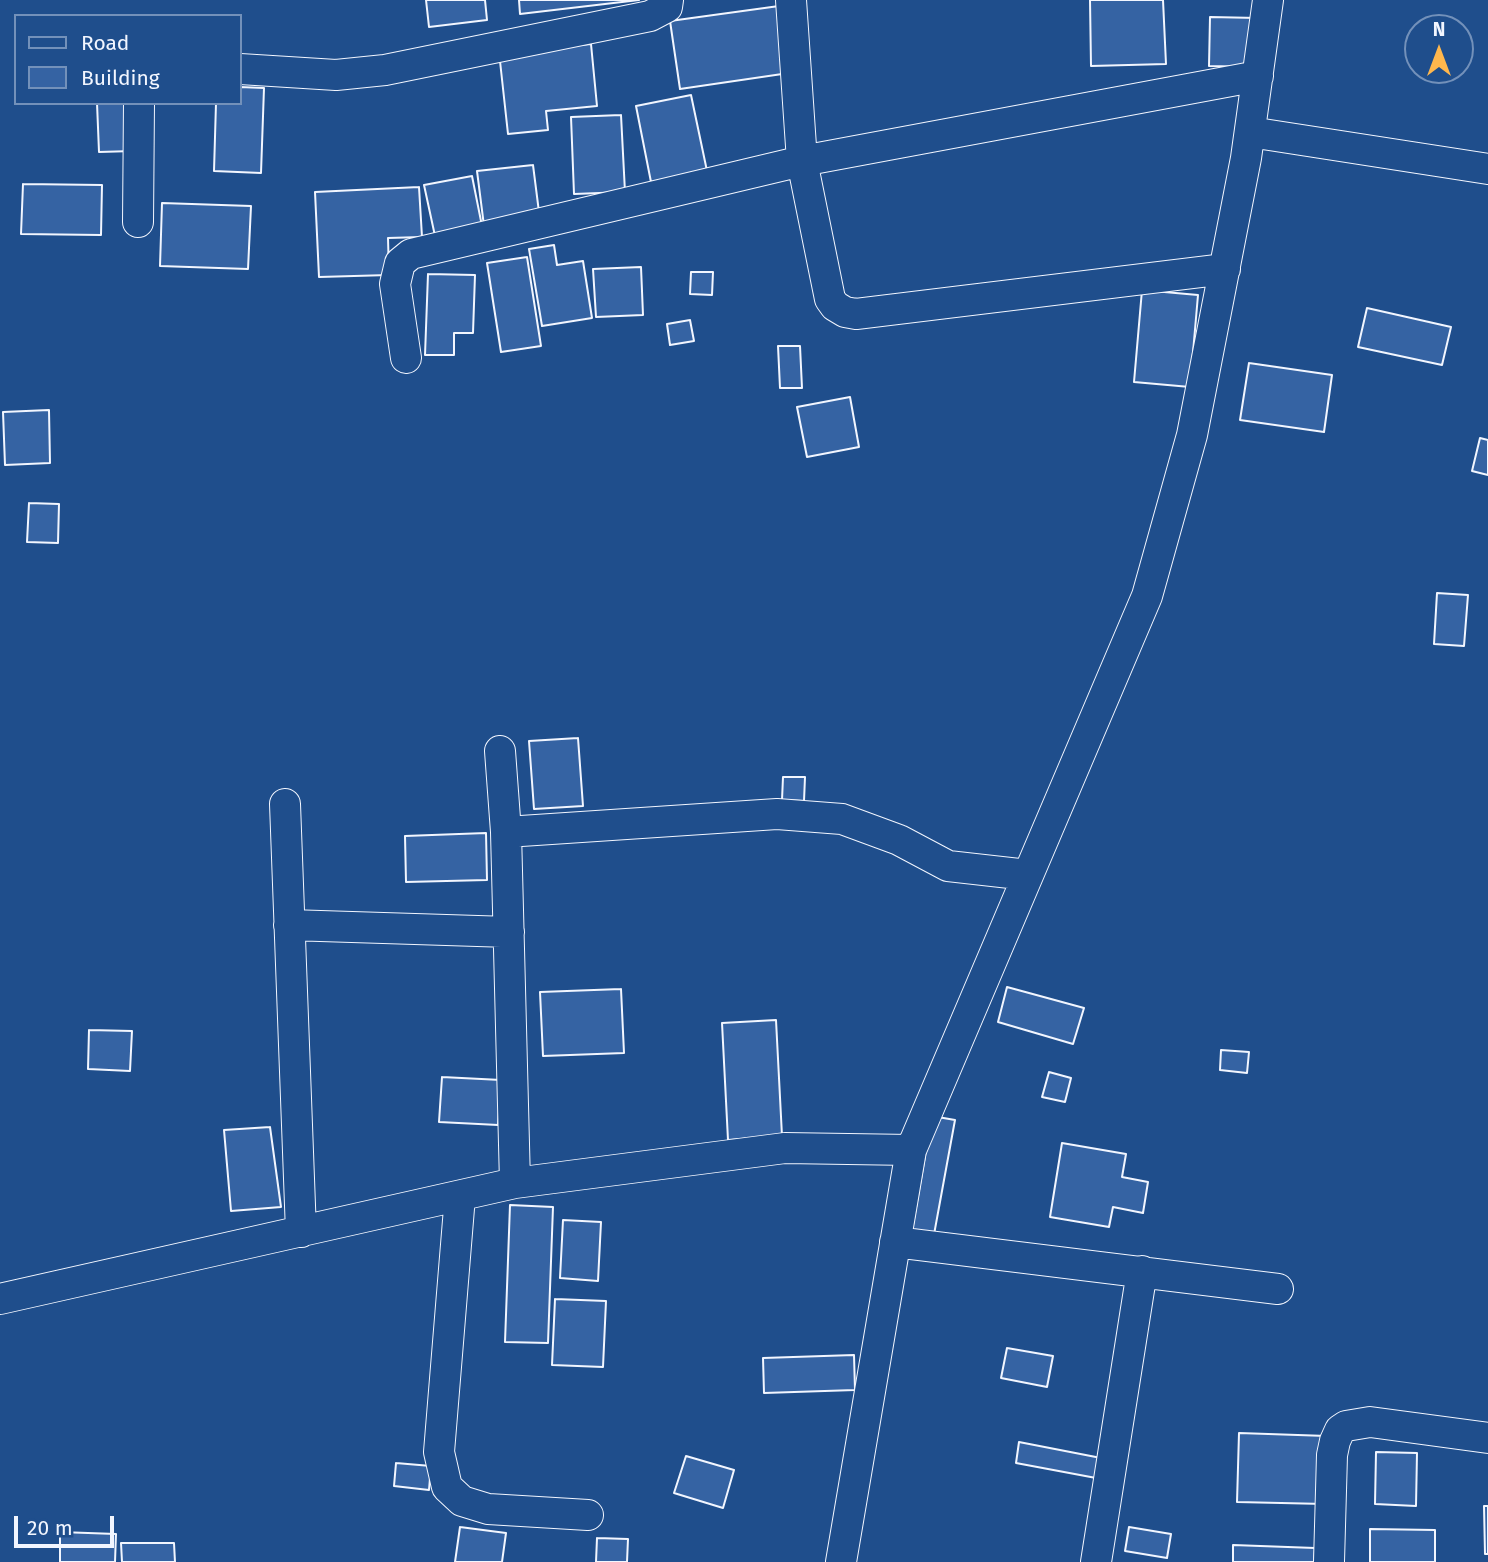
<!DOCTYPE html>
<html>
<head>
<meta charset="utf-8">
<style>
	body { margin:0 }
	#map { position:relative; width:1488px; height:1562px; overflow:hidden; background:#1f4e8c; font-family:"Fira Sans",sans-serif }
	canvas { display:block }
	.legend { position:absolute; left:14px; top:14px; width:228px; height:91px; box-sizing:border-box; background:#1f4e8c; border:2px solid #7391ba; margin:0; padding:9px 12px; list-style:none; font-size:21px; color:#f2f6ff }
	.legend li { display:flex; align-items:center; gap:14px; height:35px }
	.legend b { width:35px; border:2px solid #7391ba }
	.north { position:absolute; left:1404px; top:14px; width:70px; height:70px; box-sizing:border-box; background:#1f4e8c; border:2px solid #7391ba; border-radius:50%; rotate:0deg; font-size:19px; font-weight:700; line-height:28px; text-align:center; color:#f2f6ff }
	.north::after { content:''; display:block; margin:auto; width:24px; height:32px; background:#ffb74d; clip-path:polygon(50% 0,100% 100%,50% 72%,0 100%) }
	.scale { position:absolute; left:14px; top:1516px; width:100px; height:32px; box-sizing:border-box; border:4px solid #f2f6ff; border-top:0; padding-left:9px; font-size:21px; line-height:24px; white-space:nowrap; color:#f2f6ff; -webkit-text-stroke:5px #1f4e8c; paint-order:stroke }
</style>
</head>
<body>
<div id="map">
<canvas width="1488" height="1562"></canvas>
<ul class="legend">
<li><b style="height:9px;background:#1f4e8c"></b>Road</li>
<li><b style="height:19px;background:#3563a3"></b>Building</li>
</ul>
<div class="north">N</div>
<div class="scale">20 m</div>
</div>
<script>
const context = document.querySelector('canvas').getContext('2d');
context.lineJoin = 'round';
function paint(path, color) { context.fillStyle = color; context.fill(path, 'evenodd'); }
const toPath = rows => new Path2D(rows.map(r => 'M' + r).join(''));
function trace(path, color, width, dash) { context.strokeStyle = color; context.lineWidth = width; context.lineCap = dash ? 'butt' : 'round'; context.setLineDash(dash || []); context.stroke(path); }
const building = toPath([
	[426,0,485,0,487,20,429,27,426,0],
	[519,0,639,0,520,14,519,0],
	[1090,0,1163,0,1166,64,1091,66,1090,0],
	[779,6,789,73,680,89,670,21,779,6],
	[1210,17,1258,18,1257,67,1209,66,1210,17],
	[591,44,597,106,546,111,548,130,508,134,499,52,591,44],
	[240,87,264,88,261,173,214,171,216,103,240,103,240,87],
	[691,95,707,171,651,182,636,106,691,95],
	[97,103,132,103,133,151,99,152,97,103],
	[621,115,625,192,574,194,571,117,621,115],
	[533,165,540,220,484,226,477,171,533,165],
	[472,176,482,226,435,236,424,185,472,176],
	[23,184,102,185,101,235,21,234,23,184],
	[419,187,422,237,388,238,389,275,319,277,315,192,419,187],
	[162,203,251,206,248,269,160,266,162,203],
	[554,245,557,265,583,261,592,318,542,326,529,249,554,245],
	[527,257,541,346,501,352,487,263,527,257],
	[641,267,643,315,596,317,593,269,641,267],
	[691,272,713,272,712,295,690,294,691,272],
	[428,274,475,275,473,333,454,333,454,355,425,355,428,274],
	[1142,290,1198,295,1190,387,1134,382,1142,290],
	[1367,308,1451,327,1442,365,1358,347,1367,308],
	[690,320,694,341,670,345,667,324,690,320],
	[778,346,800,346,802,388,780,388,778,346],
	[1249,363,1332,375,1324,432,1240,420,1249,363],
	[850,397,859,447,807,457,797,407,850,397],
	[49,410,50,463,5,465,3,412,49,410],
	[1480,438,1488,440,1488,475,1472,471,1480,438],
	[29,503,59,504,58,543,27,542,29,503],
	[1437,593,1468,595,1464,646,1434,644,1437,593],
	[578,738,583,806,534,809,529,741,578,738],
	[783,777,805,777,804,801,782,800,783,777],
	[486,833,487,880,406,882,405,836,486,833],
	[1007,987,1084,1008,1073,1044,998,1022,1007,987],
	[621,989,624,1053,543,1056,540,992,621,989],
	[776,1020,782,1136,728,1140,722,1023,776,1020],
	[89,1030,132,1031,130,1071,88,1069,89,1030],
	[1221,1050,1249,1052,1247,1073,1220,1070,1221,1050],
	[1049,1072,1071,1078,1065,1102,1042,1097,1049,1072],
	[442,1077,501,1080,498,1125,439,1122,442,1077],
	[932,1116,955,1120,933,1240,911,1236,932,1116],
	[270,1127,281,1207,231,1211,224,1130,270,1127],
	[1062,1143,1126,1154,1122,1177,1148,1182,1143,1213,1113,1207,1109,1227,1050,1217,1062,1143],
	[510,1205,553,1207,548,1343,505,1342,510,1205],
	[563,1220,601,1222,598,1281,560,1278,563,1220],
	[555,1299,606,1301,603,1367,552,1365,555,1299],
	[1007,1348,1053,1356,1047,1387,1001,1378,1007,1348],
	[854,1355,855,1390,764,1393,763,1358,854,1355],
	[1239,1433,1327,1436,1325,1504,1237,1502,1239,1433],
	[1019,1442,1101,1458,1096,1478,1016,1463,1019,1442],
	[1376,1452,1417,1453,1416,1506,1375,1504,1376,1452],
	[686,1456,734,1470,723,1508,674,1493,686,1456],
	[396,1463,431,1466,429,1490,394,1486,396,1463],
	[1484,1506,1488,1506,1488,1554,1485,1554,1484,1506],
	[460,1527,506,1533,502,1562,455,1562,460,1527],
	[1129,1527,1171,1534,1167,1558,1125,1551,1129,1527],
	[1370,1529,1435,1530,1435,1562,1370,1562,1370,1529],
	[60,1532,116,1534,115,1562,60,1562,60,1532],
	[597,1538,628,1539,627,1562,596,1562,597,1538],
	[121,1543,174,1543,175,1562,122,1562,121,1543],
	[1233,1545,1315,1548,1314,1562,1233,1562,1233,1545]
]);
paint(building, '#3563a3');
trace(building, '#f2f6ff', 2);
const street = toPath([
	[791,0,802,161,830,299,835,306,845,312,856,314,1225,269],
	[240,69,336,75,385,70,650,16,667,7,668,0],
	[1250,132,1488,169],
	[138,222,139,103],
	[406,358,395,284,400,263,411,254,802,161,1258,76],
	[500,751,506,832,515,1183],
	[285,804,301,1232],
	[506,832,777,814,842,819,899,840,948,866,1028,875],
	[289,925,509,932],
	[460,1196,439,1452,447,1487,462,1501,488,1509,588,1515],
	[895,1242,1278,1289],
	[0,1299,515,1183,785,1148,911,1150],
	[841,1562,911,1150,1147,596,1192,435,1246,158,1268,0],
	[1096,1562,1142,1271],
	[1329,1562,1332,1455,1335,1441,1340,1430,1346,1426,1370,1422,1488,1438]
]);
trace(street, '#f2f6ff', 32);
trace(street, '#1f4e8c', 30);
</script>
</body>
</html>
